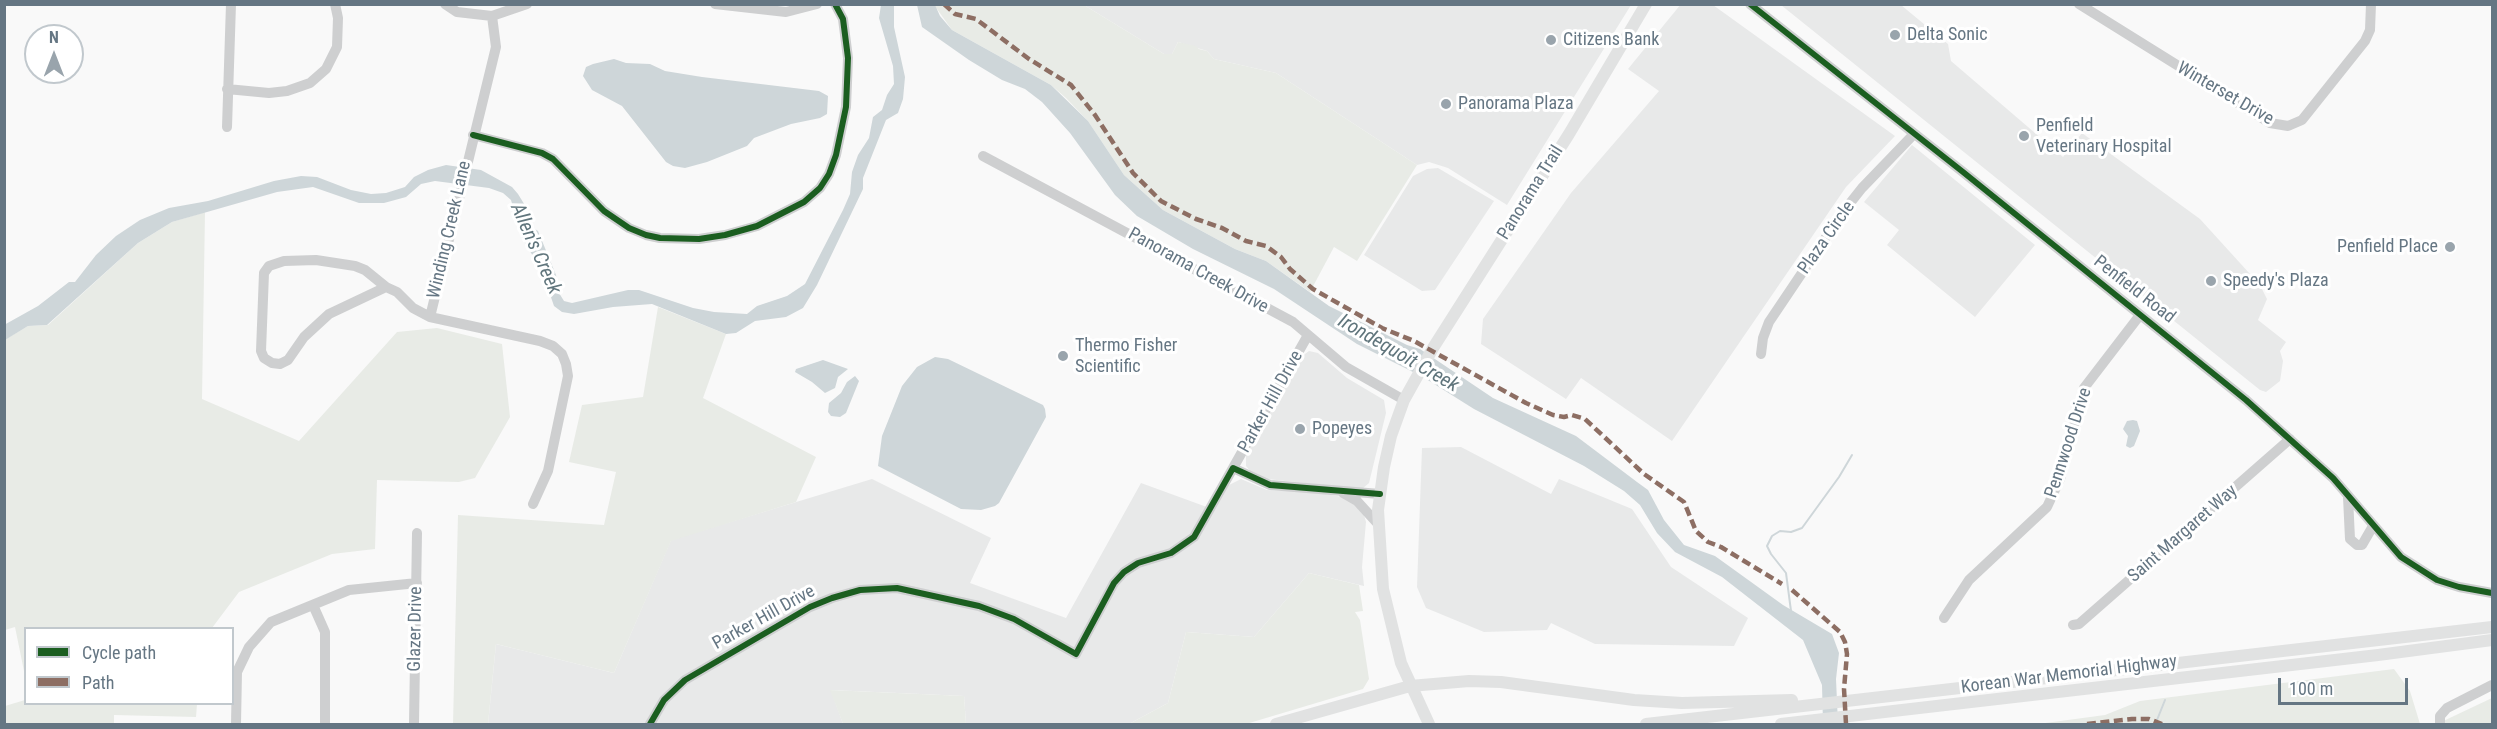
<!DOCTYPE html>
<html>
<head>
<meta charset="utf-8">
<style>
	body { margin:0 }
	#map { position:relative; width:2497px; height:729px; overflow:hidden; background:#f9f9f9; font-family:"Roboto Condensed",sans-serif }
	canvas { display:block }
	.frame { position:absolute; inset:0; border:6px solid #657683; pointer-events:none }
	.legend { position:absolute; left:24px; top:627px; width:210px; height:78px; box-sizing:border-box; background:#fff; border:2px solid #c1c8cd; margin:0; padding:8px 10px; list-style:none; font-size:18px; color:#657683 }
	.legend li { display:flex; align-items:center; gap:12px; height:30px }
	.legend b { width:30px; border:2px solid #c1c8cd }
	.north { position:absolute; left:24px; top:24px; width:60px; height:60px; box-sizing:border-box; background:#fff; border:2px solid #c1c8cd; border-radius:50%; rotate:0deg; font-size:16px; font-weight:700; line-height:24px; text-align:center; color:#657683 }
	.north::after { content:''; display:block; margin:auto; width:21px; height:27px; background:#99a4ac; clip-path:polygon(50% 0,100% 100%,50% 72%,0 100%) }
	.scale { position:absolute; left:2278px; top:678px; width:130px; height:27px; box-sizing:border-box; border:3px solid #657683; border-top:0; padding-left:8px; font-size:18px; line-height:21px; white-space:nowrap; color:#657683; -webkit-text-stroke:4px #fff; paint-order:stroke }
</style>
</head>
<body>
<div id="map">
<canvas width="2497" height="729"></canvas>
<div class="frame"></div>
<ul class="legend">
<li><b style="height:8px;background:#1b5e20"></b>Cycle path</li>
<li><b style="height:8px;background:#8d6e63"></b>Path</li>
</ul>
<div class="north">N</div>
<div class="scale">100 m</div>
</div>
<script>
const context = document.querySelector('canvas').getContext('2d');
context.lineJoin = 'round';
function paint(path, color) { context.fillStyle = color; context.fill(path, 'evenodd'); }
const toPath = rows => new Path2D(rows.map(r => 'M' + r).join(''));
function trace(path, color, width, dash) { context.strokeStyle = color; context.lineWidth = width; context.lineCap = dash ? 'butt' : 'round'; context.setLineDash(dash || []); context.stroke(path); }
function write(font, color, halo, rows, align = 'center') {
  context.font = font + ' "Roboto Condensed",sans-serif'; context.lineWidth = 6; context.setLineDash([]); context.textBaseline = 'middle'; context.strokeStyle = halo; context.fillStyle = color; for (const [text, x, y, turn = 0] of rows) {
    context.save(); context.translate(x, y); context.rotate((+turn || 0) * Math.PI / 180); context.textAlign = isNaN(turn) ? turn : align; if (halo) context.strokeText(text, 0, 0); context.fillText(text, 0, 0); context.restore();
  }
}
paint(toPath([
	[1681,4,1713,5,1895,136,1846,187,1672,441,1581,378,1566,399,1481,344,1483,319,1571,193,1659,91,1628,69],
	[1084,5,1631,5,1507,205,1448,168,1429,162,1417,165,1276,73,1214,59,1207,51,1178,42,1172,54,1164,54],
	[1781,5,1901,5,1948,44,1951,61,2063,157,2082,133,2200,219,2260,285,2267,299,2258,320,2286,342,2280,351,2283,361,2280,381,2266,392,2260,390],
	[1912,145,2035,245,1975,317,1887,245,1899,230,1864,202],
	[1438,168,1494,201,1435,290,1422,291,1364,255,1413,176,1427,169],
	[1309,351,1318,353,1347,378,1384,400,1386,413,1369,483,1362,489,1267,479,1250,471,1246,466,1246,455,1301,357],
	[1461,447,1551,494,1559,479,1632,509,1671,567,1748,618,1734,646,1595,644,1551,623,1547,630,1484,632,1426,608,1417,587,1422,448],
	[872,479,991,538,970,583,1066,618,1141,483,1215,510,1229,485,1241,479,1267,490,1314,492,1348,498,1364,515,1366,522,1362,567,1364,586,1309,573,1254,637,1186,632,1168,703,1129,724,966,724,964,696,831,690,843,724,488,724,496,644,614,673,671,540]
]), '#e8e9e9');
paint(toPath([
	[930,5,1084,5,1164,54,1172,54,1178,42,1196,46,1199,49,1207,51,1214,59,1276,73,1417,165,1357,261,1334,247,1310,292,1266,261,1235,249,1163,210,1124,175,1088,121,1066,98,1051,85,952,30,937,9],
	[205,212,202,399,299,441,397,332,437,328,502,344,510,417,475,478,459,482,377,480,375,549,332,554,239,592,212,628,26,628,25,676,15,627,5,630,4,340,28,326,48,325,138,243,172,222],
	[658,307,726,334,703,398,816,457,796,502,671,541,614,673,496,644,488,724,453,724,458,515,604,525,616,472,569,462,582,405,643,397],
	[1309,573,1359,585,1363,611,1355,612,1360,620,1369,679,1363,689,1246,724,1129,724,1168,703,1186,632,1254,637],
	[2394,669,2410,691,2420,724,2038,724,2105,715,2140,701],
	[830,690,964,696,966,724,843,724],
	[2492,698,2492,724,2437,724],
	[25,700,26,704,197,704,196,717,114,715,114,724,5,724,5,706]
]), '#e8ebe6');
paint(toPath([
	[881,5,894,5,894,27,905,77,903,99,898,113,886,120,863,178,863,189,817,285,803,308,786,317,755,321,736,333,726,334,652,304,613,307,574,314,562,312,554,306,542,271,522,238,511,200,503,193,489,188,435,181,421,184,406,197,384,203,359,203,313,187,277,192,172,222,138,243,47,325,28,326,5,340,4,325,38,306,69,282,75,282,96,255,116,236,140,220,169,208,208,201,274,181,301,176,317,177,351,190,371,194,386,193,405,187,414,177,428,170,446,165,481,170,512,187,518,194,526,207,532,227,538,231,556,275,559,293,564,301,572,303,628,290,639,290,693,308,714,312,747,314,757,306,787,296,805,284,843,210,850,194,852,172,858,155,869,138,873,117,882,110,887,95,894,84,893,66,879,18],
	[917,5,935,5,940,16,952,30,1051,85,1088,121,1124,175,1163,210,1235,249,1266,261,1329,306,1407,345,1420,349,1493,398,1576,436,1637,482,1648,490,1664,520,1684,545,1715,556,1783,605,1832,634,1839,653,1836,679,1838,724,1823,724,1822,685,1803,640,1722,577,1675,552,1657,533,1640,505,1624,491,1584,466,1474,409,1423,377,1357,344,1274,289,1193,249,1137,216,1115,195,1070,133,1042,102,1025,89,1002,80,969,60,922,27],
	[614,59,626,63,650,64,665,71,702,77,819,91,828,96,827,114,820,118,791,124,754,138,747,146,707,162,685,168,673,166,666,162,622,106,592,90,583,76,586,67,593,64],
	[935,357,948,359,1043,405,1045,409,1046,417,999,503,995,506,981,510,961,509,878,466,882,436,902,386,917,367],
	[823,360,848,369,838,377,835,388,825,393,812,382,795,372,796,369],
	[855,376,859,381,846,413,840,417,831,416,828,412,829,403,841,393,847,382],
	[2133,420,2137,421,2140,431,2134,446,2130,448,2126,446,2128,436,2123,429,2127,421]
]), '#ced6d9');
trace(toPath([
	[1791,611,1786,573,1771,554,1767,546,1772,536,1780,531,1791,532,1802,528,1839,477,1852,455],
	[2157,720,2165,700]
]), '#ced6d9', 2);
trace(toPath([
	[445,4,457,12,492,16,527,4],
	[715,4,786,12,817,4],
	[1750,4,1963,172,2246,400,2333,478,2401,557,2437,580,2459,587,2492,593],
	[2079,4,2270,123,2288,126,2302,120,2365,41,2370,30,2371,4],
	[227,89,269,93,287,91,310,83,326,69,337,47,338,18,335,4],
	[227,127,231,4],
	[473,135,542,153,553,159,604,211,629,228,646,235,660,238,699,239,725,235,757,226,804,202,820,188,829,174,836,155,846,107,848,58,843,19,835,4],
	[983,156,1293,322,1346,367,1404,400],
	[316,260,355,266,365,270,386,287,329,314,304,337,288,360,280,364,272,363,264,358,261,351,264,273,269,266,284,261,316,260],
	[386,287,397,292,413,308,430,317,540,341,553,346,562,354,566,364,568,376,548,471,533,504],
	[430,317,496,47,492,16],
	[1761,354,1763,338,1769,322,1843,212,1862,188,1914,134],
	[1233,468,1308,335],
	[1343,493,1357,501,1378,524],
	[2348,497,2350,539,2357,545,2362,545,2373,526],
	[313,605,325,632,325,724],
	[1944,618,1969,580,2047,507,2060,479,2084,388,2140,315],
	[2073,625,2079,624,2290,439],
	[236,724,237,672,249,647,271,622,349,590,417,583],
	[414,724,417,533],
	[650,724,664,700,685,680,810,607,832,598,860,590,897,588,979,606,1014,619,1076,654,1114,583,1124,572,1138,563,1171,553,1194,537,1233,468,1270,485,1380,494],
	[2440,724,2440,716,2447,708,2492,685]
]), '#cecfd0', 10);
trace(toPath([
	[1276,724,1410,686,1469,681,1501,682,1634,700,1682,703,1792,700],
	[1429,724,1401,663,1383,589,1378,510,1384,467,1391,436,1404,400,1433,348,1569,134,1646,4],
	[1646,724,2492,627],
	[1781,724,2378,655,2492,640]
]), '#e1e2e2', 12);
trace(toPath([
	[944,4,955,14,976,19,1029,59,1071,85,1095,115,1133,173,1161,201,1196,219,1222,228,1246,241,1266,246,1281,257,1290,269,1313,289,1382,328,1414,341,1526,403,1553,415,1564,417,1572,415,1585,419,1644,474,1684,502,1696,531,1708,542,1721,547,1782,584],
	[1792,590,1840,632,1845,642,1847,654,1844,689,1846,724],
	[2087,724,2132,719,2149,719,2162,724]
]), '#8d6e63', 4.5, [9, 4.5]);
trace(toPath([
	[1750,4,1963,172,2246,400,2333,478,2401,557,2437,580,2459,587,2492,593],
	[473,135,542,153,553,159,604,211,629,228,646,235,660,238,699,239,725,235,757,226,804,202,820,188,829,174,836,155,846,107,848,58,843,19,835,4],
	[650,724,664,700,685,680,810,607,832,598,860,590,897,588,979,606,1014,619,1076,654,1114,583,1124,572,1138,563,1171,553,1194,537,1233,468,1270,485,1380,494]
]), '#1b5e20', 6);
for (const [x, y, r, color] of [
	[1895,35,6,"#99a4ac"],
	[1551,40,6,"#99a4ac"],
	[1446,104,6,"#99a4ac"],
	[2024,136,6,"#99a4ac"],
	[2450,247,6,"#99a4ac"],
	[2211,281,6,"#99a4ac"],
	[1063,356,6,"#99a4ac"],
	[1300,429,6,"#99a4ac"]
]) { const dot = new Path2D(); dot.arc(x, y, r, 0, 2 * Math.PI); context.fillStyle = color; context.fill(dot); trace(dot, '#fff', 2); }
write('18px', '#657683', '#fff', [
	["Delta Sonic",1907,35],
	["Citizens Bank",1563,40],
	["Panorama Plaza",1458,104],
	["Penfield",2036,126],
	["Veterinary Hospital",2036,147],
	["Penfield Place",2438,247,"right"],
	["Speedy's Plaza",2223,281],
	["Thermo Fisher",1075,346],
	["Scientific",1075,367],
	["Popeyes",1312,429]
], 'left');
write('18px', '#657683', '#fff', [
	["Winterset Drive",2225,94,30],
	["Panorama Trail",1531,193,-58],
	["Winding Creek Lane",450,230,-77],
	["Plaza Circle",1827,238,-55],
	["Panorama Creek Drive",1198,271,29],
	["Penfield Road",2134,290,38],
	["Parker Hill Drive",1271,402,-61],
	["Pennwood Drive",2069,443,-72],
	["Saint Margaret Way",2183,534,-41],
	["Parker Hill Drive",764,618,-29],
	["Glazer Drive",416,629,-89],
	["Korean War Memorial Highway",2069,675,-7]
]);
write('italic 20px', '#60757c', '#fff', [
	["Allen's Creek",535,249,66],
	["Irondequoit Creek",1398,354,30]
]);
</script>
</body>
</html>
